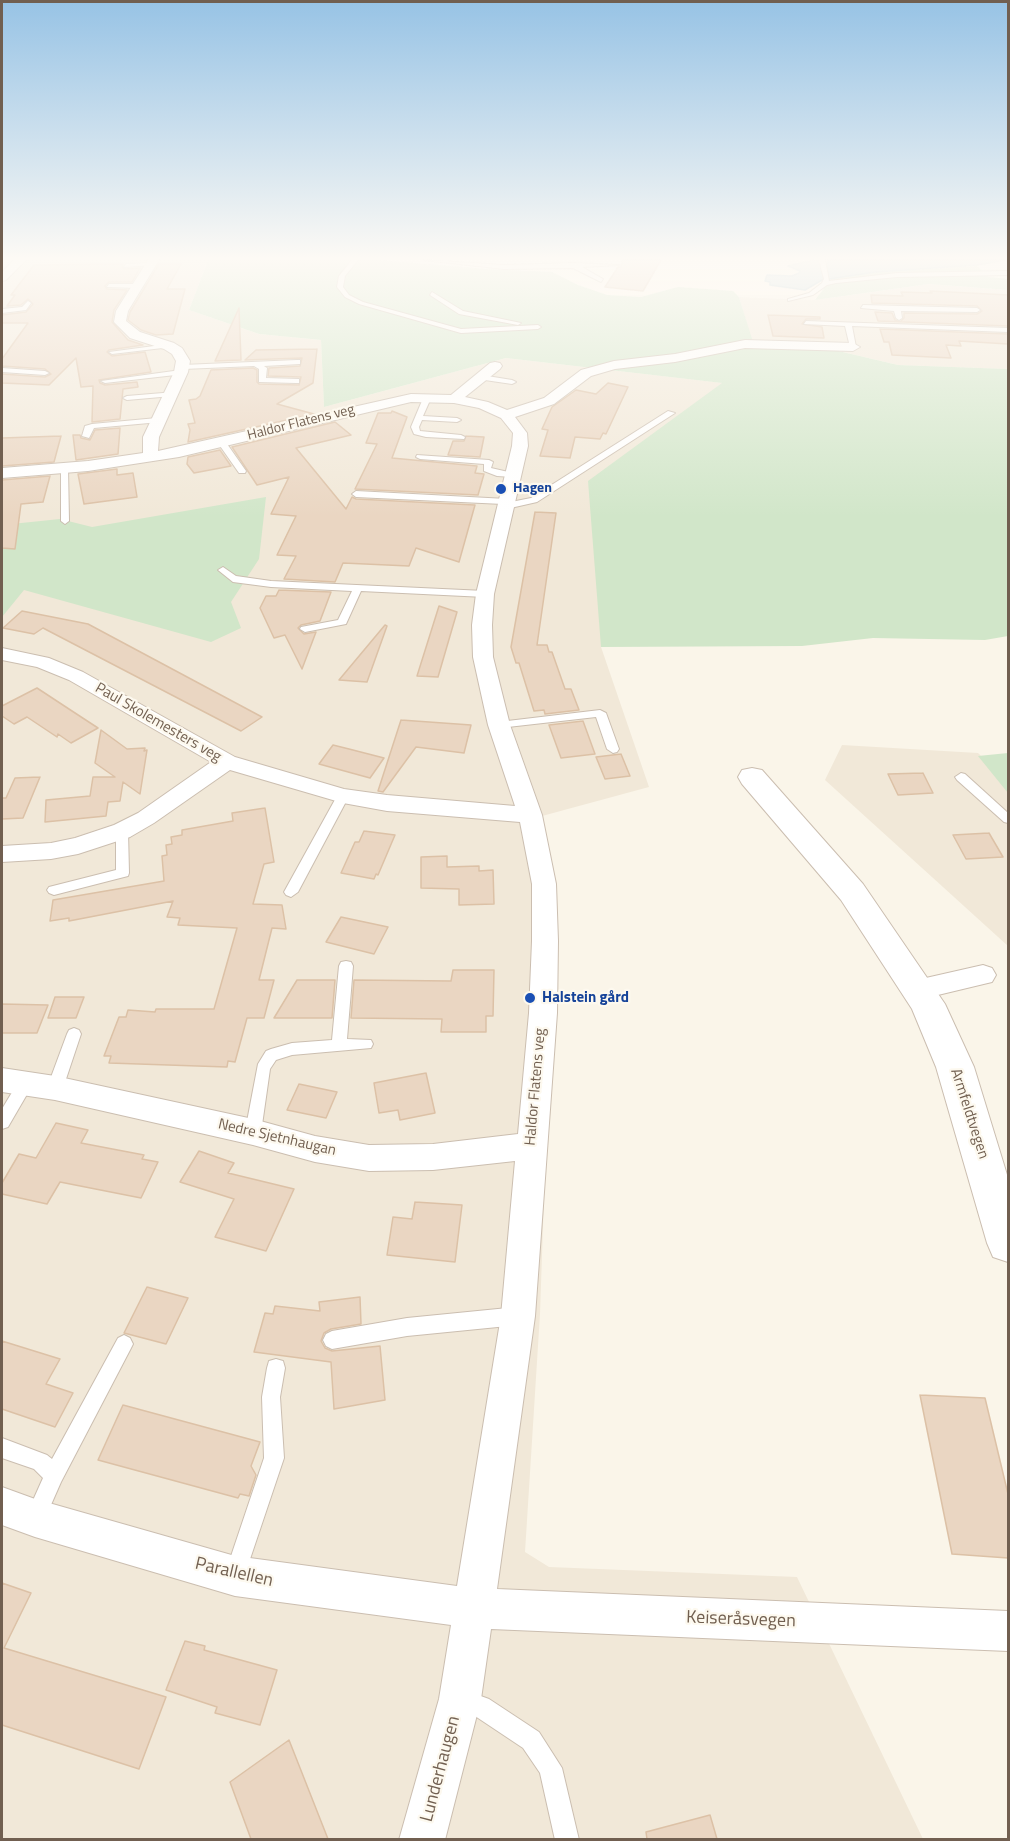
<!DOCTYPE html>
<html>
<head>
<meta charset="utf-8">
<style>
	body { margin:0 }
	#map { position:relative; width:1010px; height:1841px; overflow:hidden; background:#faf5e9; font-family:"Titillium Web",sans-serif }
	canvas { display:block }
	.frame { position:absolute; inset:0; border:3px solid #715f50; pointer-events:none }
</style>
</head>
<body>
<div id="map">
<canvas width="1010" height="1841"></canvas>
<div class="frame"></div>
</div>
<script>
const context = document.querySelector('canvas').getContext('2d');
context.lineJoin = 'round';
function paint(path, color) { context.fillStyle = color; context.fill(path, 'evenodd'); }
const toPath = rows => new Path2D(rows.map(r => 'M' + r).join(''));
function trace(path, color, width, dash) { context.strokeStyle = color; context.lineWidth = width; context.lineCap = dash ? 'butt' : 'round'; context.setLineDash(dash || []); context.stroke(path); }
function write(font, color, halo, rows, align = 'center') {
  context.font = font + ' "Titillium Web",sans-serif'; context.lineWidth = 4.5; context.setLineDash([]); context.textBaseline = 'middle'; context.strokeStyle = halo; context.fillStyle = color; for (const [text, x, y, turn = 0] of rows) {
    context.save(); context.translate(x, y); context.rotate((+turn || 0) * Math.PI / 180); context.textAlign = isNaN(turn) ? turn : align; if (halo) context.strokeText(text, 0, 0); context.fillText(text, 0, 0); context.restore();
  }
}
paint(toPath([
	[2,260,208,260,189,310,259,334,321,340,324,407,506,358,723,383,601,647,649,787,531,819,552,960,540,1314,525,1552,549,1567,797,1577,923,1839,2,1840],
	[929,284,1008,290,1008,369,898,365,830,349,752,342,739,297,815,300],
	[842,745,978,753,1008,782,1008,946,825,780]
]), '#f1e8d8');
paint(toPath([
	[208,260,378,260,487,269,552,272,578,285,607,295,641,297,678,287,733,291,739,297,753,342,830,349,898,365,1008,369,1008,636,985,640,873,638,802,646,601,647,588,481,722,383,506,358,324,407,321,340,259,334,189,310],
	[977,266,989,277,1008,279,1008,290,929,284,815,300,832,278,877,272],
	[266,497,259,559,231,602,241,628,211,642,24,590,2,617,2,525,60,519,92,527],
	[1008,753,1008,793,978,756]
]), '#d1e6c9');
const water = toPath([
	[813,260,828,263,827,260,1005,260,977,265,875,272,822,280,805,290,770,285,770,282,765,281,767,275,792,276,799,273,800,271,788,266,813,260]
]);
paint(water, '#bfd9e1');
trace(water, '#a7c6d2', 1.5);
const building = toPath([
	[623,260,661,260,643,291,605,287,618,267,621,267,623,260],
	[123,264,122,267,124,269,140,268,132,282,109,282,105,286,107,289,127,290,114,310,112,322,128,340,143,345,109,350,107,352,112,356,145,352,151,372,99,380,100,383,105,385,137,382,138,387,123,389,120,419,92,422,93,386,81,387,76,358,49,385,2,383,2,374,45,377,51,374,45,369,2,366,2,359,28,323,2,323,2,315,26,312,33,304,28,299,21,305,7,306,15,295,11,295,34,265,123,264],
	[159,264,181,264,167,289,185,289,173,334,156,335,141,330,128,320,130,312,159,264],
	[930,291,1008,295,1008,326,878,321,875,312,892,313,895,320,900,322,904,318,904,313,977,314,982,311,977,306,872,303,871,295,903,296,901,292,932,293,930,291],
	[239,308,241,360,215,361,239,308],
	[768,315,820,317,820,319,806,319,802,324,822,327,824,338,773,336,768,315],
	[880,329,1008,334,1008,344,959,341,961,346,946,345,951,358,892,355,889,342,884,342,880,329],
	[317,349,313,383,277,404,314,414,188,442,190,430,188,424,195,423,189,400,196,399,200,396,211,370,253,368,257,370,257,382,259,384,299,385,301,377,268,376,269,368,300,366,302,358,245,360,256,350,317,349],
	[608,383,628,387,606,434,603,433,600,439,575,437,570,458,540,456,548,430,542,429,552,407,576,390,596,394,608,383],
	[392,411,407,417,392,458,477,466,475,473,484,474,478,495,355,489,377,444,366,443,378,413,391,413,392,411],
	[335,422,351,435,296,448,346,509,352,497,356,499,475,505,459,562,416,548,409,566,343,563,335,582,284,579,296,556,277,555,296,516,271,514,289,477,257,485,232,447,335,422],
	[120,428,118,454,76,460,73,435,80,435,81,438,90,440,95,430,120,428],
	[61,436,54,462,2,466,2,438,61,436],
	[466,436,484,437,480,457,448,455,453,441,464,441,466,436],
	[220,450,231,466,194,473,187,464,188,457,220,450],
	[117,469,117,475,133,473,137,497,84,504,78,474,117,469],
	[50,476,43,502,21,504,15,549,2,548,2,480,50,476],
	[535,512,556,513,537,645,547,645,549,652,552,652,565,689,571,689,579,710,545,714,544,710,534,711,519,663,516,663,511,647,535,512],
	[279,590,331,592,320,621,301,625,298,628,304,634,316,632,302,669,285,635,274,638,260,608,266,596,276,596,279,590],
	[439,606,457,612,438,677,417,676,439,606],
	[22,611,88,624,262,717,241,731,43,628,34,634,3,628,22,611],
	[385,625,387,626,367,682,339,680,385,625],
	[37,688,72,711,98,728,71,743,58,734,57,737,27,717,14,724,2,716,2,706,37,688],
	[401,720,471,725,464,753,416,747,383,792,378,791,401,720],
	[583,721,595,754,561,758,549,725,583,721],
	[101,730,127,749,145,748,144,751,147,750,140,794,123,782,120,801,108,802,106,816,45,822,46,800,90,796,93,777,115,777,95,763,101,730],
	[333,745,349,749,384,758,370,778,319,764,333,745],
	[621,754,630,776,605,779,596,757,621,754],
	[923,773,933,793,898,795,888,774,923,773],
	[40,777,23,818,2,819,2,798,6,798,15,778,40,777],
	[265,808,274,862,264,864,253,904,282,905,286,929,272,928,259,980,274,980,264,1018,247,1018,235,1062,228,1061,227,1067,109,1063,111,1056,104,1056,119,1017,126,1017,128,1010,155,1012,156,1009,214,1009,237,928,178,925,180,918,167,917,173,901,69,921,69,918,50,921,53,900,164,881,162,856,167,855,166,845,172,844,171,837,182,835,182,830,233,821,232,813,265,808],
	[364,831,395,835,378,875,376,874,374,879,341,873,355,842,359,842,364,831],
	[989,833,1003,857,966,859,953,835,989,833],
	[447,856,447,867,479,866,479,871,493,870,494,904,459,905,459,889,421,888,421,857,447,856],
	[341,917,388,927,374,954,326,942,341,917],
	[453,970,494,970,493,1016,486,1016,486,1032,441,1032,442,1019,351,1018,354,980,451,981,453,970],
	[297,980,335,980,332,1018,274,1018,297,980],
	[55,997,84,997,76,1018,48,1018,55,997],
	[2,1004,48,1005,37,1033,2,1033,2,1004],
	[426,1073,435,1113,400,1120,398,1110,379,1113,374,1083,426,1073],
	[299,1084,337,1092,326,1118,287,1110,299,1084],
	[56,1123,88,1130,81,1143,144,1155,142,1159,158,1162,141,1198,60,1182,47,1204,2,1194,2,1183,19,1154,36,1158,56,1123],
	[199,1151,234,1163,228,1173,294,1189,266,1251,215,1237,234,1199,180,1182,199,1151],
	[415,1202,462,1205,455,1262,387,1255,393,1217,412,1219,415,1202],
	[147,1287,188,1298,166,1344,124,1333,147,1287],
	[360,1297,361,1324,331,1329,324,1333,321,1341,325,1348,332,1351,380,1346,385,1400,334,1409,331,1362,254,1352,265,1313,273,1314,275,1306,320,1311,319,1302,360,1297],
	[2,1341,60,1359,46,1384,73,1393,55,1427,2,1409,2,1341],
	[920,1395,985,1398,1008,1494,1008,1558,952,1554,920,1395],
	[123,1405,260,1442,251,1466,256,1475,249,1496,240,1494,238,1498,98,1460,123,1405],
	[2,1583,31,1593,4,1648,166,1697,139,1769,2,1725,2,1583],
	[185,1641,205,1646,204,1650,277,1670,260,1725,215,1713,217,1707,166,1690,185,1641],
	[289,1740,328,1839,251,1839,230,1782,289,1740],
	[710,1815,717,1839,647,1839,646,1832,710,1815]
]);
paint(building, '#ead6c2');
trace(building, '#dcc1a6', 1.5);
const service = toPath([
	[352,260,358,260,345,276,343,287,349,295,363,302,461,329,538,325,541,327,538,329,461,333,359,304,345,297,337,287,339,276,352,260],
	[424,260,504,265,573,263,619,265,582,267,603,279,601,282,573,268,504,269,424,260],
	[819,260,825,260,829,281,897,273,1008,271,1008,275,897,277,836,283,827,285,813,295,788,301,788,299,809,293,822,283,824,279,819,260],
	[126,264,149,263,152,265,124,267,126,264],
	[109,284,137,284,140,286,137,288,107,287,109,284],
	[432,292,463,311,521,323,518,325,459,314,430,295,432,292],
	[28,301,31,303,26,310,2,313,2,309,22,307,28,301],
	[863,305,977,308,980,310,977,312,901,311,902,318,899,320,896,318,894,311,861,308,863,305],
	[806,321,1008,328,1008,332,852,326,856,347,853,349,850,347,845,326,804,324,806,321],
	[169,344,171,347,112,354,109,352,169,344],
	[297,360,300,360,300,364,264,366,267,368,266,378,299,379,299,383,296,383,259,382,259,369,254,366,183,369,179,367,183,365,297,360],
	[2,368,45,371,49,373,45,375,2,372,2,368],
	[181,370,184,370,184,374,105,383,101,381,181,370],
	[481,375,512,380,516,382,512,384,478,379,477,377,481,375],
	[175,392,176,394,172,396,127,400,123,398,127,396,175,392],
	[424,396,431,398,423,416,457,418,461,420,457,422,422,420,419,427,420,431,461,435,465,437,464,439,426,437,414,434,411,427,424,396],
	[668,411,675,413,537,502,506,509,503,508,503,504,356,497,352,494,356,491,507,499,511,502,531,498,668,411],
	[157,418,160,418,160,422,94,428,89,438,82,436,85,426,92,424,157,418],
	[219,441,225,441,246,471,245,473,239,473,218,443,219,441],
	[417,455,489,460,493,462,491,468,517,474,513,477,497,476,484,471,484,464,420,459,416,457,417,455],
	[61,466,68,468,69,521,65,524,61,521,61,466],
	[223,567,236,576,271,581,485,591,490,594,485,597,361,591,346,624,305,632,300,629,301,627,338,620,352,591,271,587,233,582,218,570,223,567],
	[600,710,606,713,619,749,617,752,613,753,607,749,596,717,499,728,493,725,499,722,600,710],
	[961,773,965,774,1008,813,1008,823,1004,822,957,780,955,777,961,773],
	[343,792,349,796,298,892,291,897,286,895,284,892,337,796,343,792],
	[122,827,128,831,129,873,128,876,54,895,49,893,47,890,49,887,116,870,116,831,122,827],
	[346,961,351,962,353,966,347,1039,371,1040,373,1044,371,1048,292,1055,276,1060,270,1069,261,1132,259,1137,253,1139,247,1137,245,1132,258,1064,266,1051,271,1049,292,1043,332,1040,339,966,341,962,346,961],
	[74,1028,79,1030,81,1034,63,1088,60,1093,55,1094,50,1093,47,1088,67,1034,69,1030,74,1028],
	[25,1078,30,1079,33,1084,8,1127,2,1129,2,1109,20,1079,25,1078],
	[518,1307,524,1310,527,1316,524,1322,518,1325,407,1336,332,1349,326,1346,323,1340,326,1334,332,1331,407,1318,518,1307],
	[124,1335,130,1338,133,1344,130,1350,61,1482,43,1523,36,1526,29,1523,26,1516,43,1478,34,1469,2,1458,2,1438,47,1455,52,1459,118,1338,124,1335],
	[276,1359,283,1361,285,1368,280,1397,284,1458,245,1574,242,1581,235,1584,228,1581,225,1574,264,1458,262,1397,267,1368,269,1361,276,1359],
	[464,1690,489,1699,539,1732,562,1768,579,1840,555,1840,540,1773,523,1748,475,1716,456,1709,453,1701,456,1693,464,1690]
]);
const minor = toPath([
	[14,260,26,260,6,280,2,281,2,272,14,260],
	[148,260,159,260,128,311,126,321,140,332,174,343,182,348,190,361,188,372,159,437,158,451,411,394,451,395,490,363,495,362,500,363,502,366,500,369,465,397,488,402,507,410,544,398,581,370,614,361,675,354,745,340,853,343,860,347,853,351,745,348,675,362,615,369,591,376,554,404,515,417,527,433,528,446,494,594,492,625,493,657,510,725,542,815,556,884,558,941,557,1013,535,1316,497,1589,1008,1611,1008,1651,491,1629,481,1699,445,1840,399,1840,439,1699,451,1625,235,1596,35,1537,2,1525,2,1487,35,1499,235,1556,457,1586,501,1316,515,1161,433,1170,369,1171,315,1162,253,1145,55,1100,2,1092,2,1068,55,1076,253,1119,315,1136,369,1145,433,1144,518,1134,529,1013,532,941,532,884,520,822,387,811,343,803,230,770,154,823,130,837,78,854,51,859,2,862,2,846,51,843,75,838,114,825,138,813,211,762,69,680,37,667,2,660,2,648,49,658,83,672,235,757,344,789,387,795,515,806,488,725,473,657,472,625,476,594,512,446,513,433,501,418,479,408,454,403,411,402,179,457,88,471,2,478,2,468,88,461,143,453,143,437,174,372,176,361,172,354,164,349,130,338,114,322,116,311,148,260],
	[983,965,992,968,996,975,992,982,917,1000,907,997,903,990,907,983,917,980,983,965]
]);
const tertiary = toPath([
	[752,768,762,770,863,884,945,1004,974,1067,1008,1178,1008,1262,993,1257,987,1243,936,1067,912,1009,841,900,742,784,738,777,742,770,752,768]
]);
trace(service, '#cbbeb0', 2);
trace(minor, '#cbbeb0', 2);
trace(tertiary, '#cbbeb0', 2);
paint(service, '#fff');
paint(minor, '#fff');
paint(tertiary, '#fff');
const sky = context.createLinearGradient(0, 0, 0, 517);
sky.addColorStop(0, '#97c3e5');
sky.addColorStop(0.5, '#fdfaf5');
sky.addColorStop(1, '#fdfaf500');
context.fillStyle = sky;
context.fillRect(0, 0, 1010, 517);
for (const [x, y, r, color] of [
	[501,489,6,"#1a4fb4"],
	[530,998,6,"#1a4fb4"]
]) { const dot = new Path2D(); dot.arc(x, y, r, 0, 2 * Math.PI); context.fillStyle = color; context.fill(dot); trace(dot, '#fdf9ef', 2); }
write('14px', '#715f50', '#fdf9ef', [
	["Haldor Flatens veg",301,423,-14]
]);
write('bold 14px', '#164399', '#fdf9ef', [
	["Hagen",513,489]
], 'left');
write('15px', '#715f50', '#fdf9ef', [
	["Paul Skolemesters veg",158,723,30],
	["Haldor Flatens veg",536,1087,-85],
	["Armfeldtvegen",969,1114,72],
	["Nedre Sjetnhaugan",277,1138,13]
]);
write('bold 15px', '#164399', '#fdf9ef', [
	["Halstein gård",542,998]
], 'left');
write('18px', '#715f50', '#fdf9ef', [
	["Parallellen",234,1573,13],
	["Keiseråsvegen",741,1620,2],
	["Lunderhaugen",441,1769,-75]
]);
</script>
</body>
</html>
